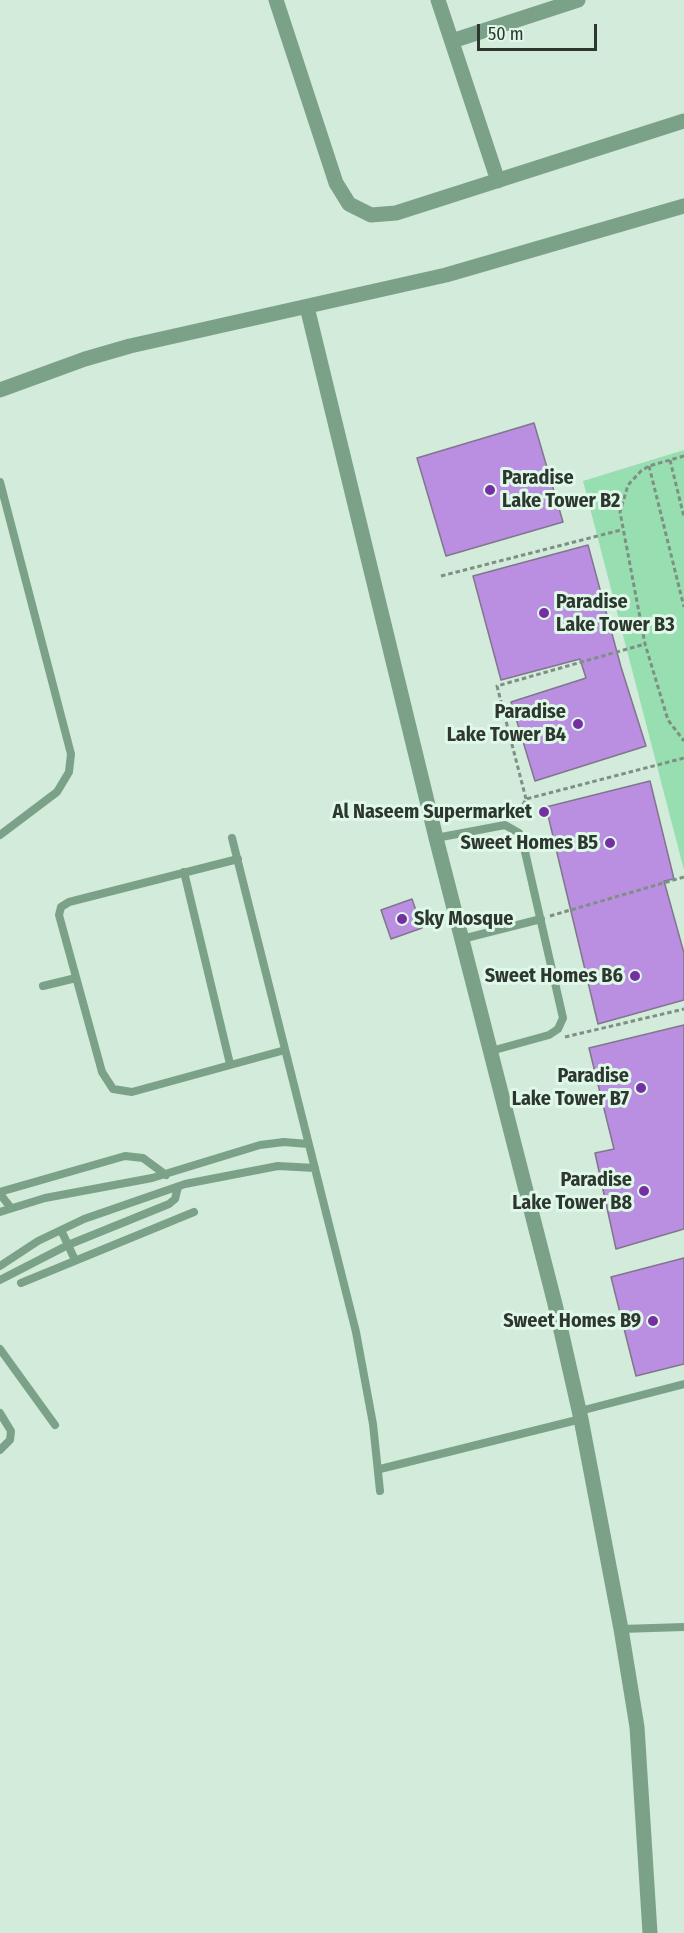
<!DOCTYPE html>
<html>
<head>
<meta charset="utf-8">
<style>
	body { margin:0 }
	#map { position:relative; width:684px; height:1933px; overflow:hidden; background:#d2ebda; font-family:"Fira Sans Condensed",sans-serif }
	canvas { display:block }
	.scale { position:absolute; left:477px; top:24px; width:120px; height:27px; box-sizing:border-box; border:3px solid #2d3730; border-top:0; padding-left:8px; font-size:18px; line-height:21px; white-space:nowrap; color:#2d3730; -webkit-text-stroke:4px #dff8e7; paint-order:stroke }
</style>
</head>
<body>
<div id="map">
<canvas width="684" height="1933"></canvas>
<div class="scale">50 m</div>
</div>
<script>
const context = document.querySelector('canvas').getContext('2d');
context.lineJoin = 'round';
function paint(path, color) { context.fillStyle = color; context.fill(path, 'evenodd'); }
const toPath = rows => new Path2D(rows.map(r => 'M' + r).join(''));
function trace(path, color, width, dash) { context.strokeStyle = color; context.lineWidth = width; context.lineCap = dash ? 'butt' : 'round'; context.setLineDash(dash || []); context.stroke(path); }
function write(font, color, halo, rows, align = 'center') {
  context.font = font + ' "Fira Sans Condensed",sans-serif'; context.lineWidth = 6; context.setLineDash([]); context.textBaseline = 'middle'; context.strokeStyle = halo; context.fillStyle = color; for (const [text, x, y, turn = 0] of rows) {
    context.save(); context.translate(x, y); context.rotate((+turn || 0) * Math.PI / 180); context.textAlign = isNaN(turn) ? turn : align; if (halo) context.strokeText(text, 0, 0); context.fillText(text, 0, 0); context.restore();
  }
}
paint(toPath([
	[684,450,684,870,583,481]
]), '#97dfb1');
const building = toPath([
	[534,423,563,522,446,556,417,458,534,423],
	[588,545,621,667,646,746,535,781,511,702,586,678,580,659,501,680,473,576,588,545],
	[650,781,674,879,664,881,684,953,684,1000,598,1024,546,807,650,781],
	[412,899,422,928,391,939,381,910,412,899],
	[684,1025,684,1229,616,1249,595,1153,614,1149,589,1048,684,1025],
	[684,1258,684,1364,636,1376,611,1277,684,1258]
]);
paint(building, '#ba8ee1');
trace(building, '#81768c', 1.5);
trace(toPath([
	[684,456,649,466,641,471,628,485,620,512,645,644,668,720,684,741],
	[670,460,684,517],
	[649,466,684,607],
	[441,576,621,530],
	[526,799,497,686,645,644],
	[516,818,526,799,684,758],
	[550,916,684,877],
	[565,1037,684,1009]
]), '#7e8f83', 3, [4.5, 3]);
trace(toPath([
	[0,482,71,754,69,772,57,792,0,835],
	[232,838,356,1332,373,1424,380,1491],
	[436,838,505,825,519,833,523,843,563,1018,558,1029,549,1035,491,1051],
	[238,859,69,902,61,907,59,915,102,1072,113,1089,132,1092,285,1050],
	[184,872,230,1064],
	[462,939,541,919],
	[43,986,76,978],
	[0,1192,125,1156,143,1158,166,1175],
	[0,1194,11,1208],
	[0,1212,45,1198,152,1178,260,1145,284,1142,308,1144],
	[61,1230,75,1260],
	[0,1266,38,1241,84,1219,185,1184,278,1166,315,1168],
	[0,1280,68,1245,169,1204,175,1199,178,1187],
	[21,1283,194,1212],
	[0,1349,55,1425],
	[580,1411,684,1384],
	[0,1413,11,1431,10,1440,0,1450],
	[380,1469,581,1419],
	[621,1629,684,1627]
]), '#7ba288', 8);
trace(toPath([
	[276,0,336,183,349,204,371,215,396,213,684,121],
	[438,0,498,181],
	[452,41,578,0],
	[307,307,436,838,555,1304,581,1419,621,1629,637,1727,650,1933],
	[0,390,85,359,130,346,446,275,684,206]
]), '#7ba288', 15);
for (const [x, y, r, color] of [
	[490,490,6,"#742fa3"],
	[544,613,6,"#742fa3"],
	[578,724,6,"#742fa3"],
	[544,812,6,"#742fa3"],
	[610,843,6,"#742fa3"],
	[402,919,6,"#742fa3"],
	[635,976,6,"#742fa3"],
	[641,1088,6,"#742fa3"],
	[644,1191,6,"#742fa3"],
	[653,1321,6,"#742fa3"]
]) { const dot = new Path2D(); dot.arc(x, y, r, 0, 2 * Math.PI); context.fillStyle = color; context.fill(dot); trace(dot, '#dff8e7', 2); }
write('bold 20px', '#2d3730', '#dff8e7', [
	["Paradise",502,478,"left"],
	["Lake Tower B2",502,501,"left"],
	["Paradise",556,602,"left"],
	["Lake Tower B3",556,625,"left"],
	["Paradise",566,712],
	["Lake Tower B4",566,735],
	["Al Naseem Supermarket",532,812],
	["Sweet Homes B5",598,843],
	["Sky Mosque",414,919,"left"],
	["Sweet Homes B6",623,976],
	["Paradise",629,1076],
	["Lake Tower B7",629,1099],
	["Paradise",632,1180],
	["Lake Tower B8",632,1203],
	["Sweet Homes B9",641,1321]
], 'right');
</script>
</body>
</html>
